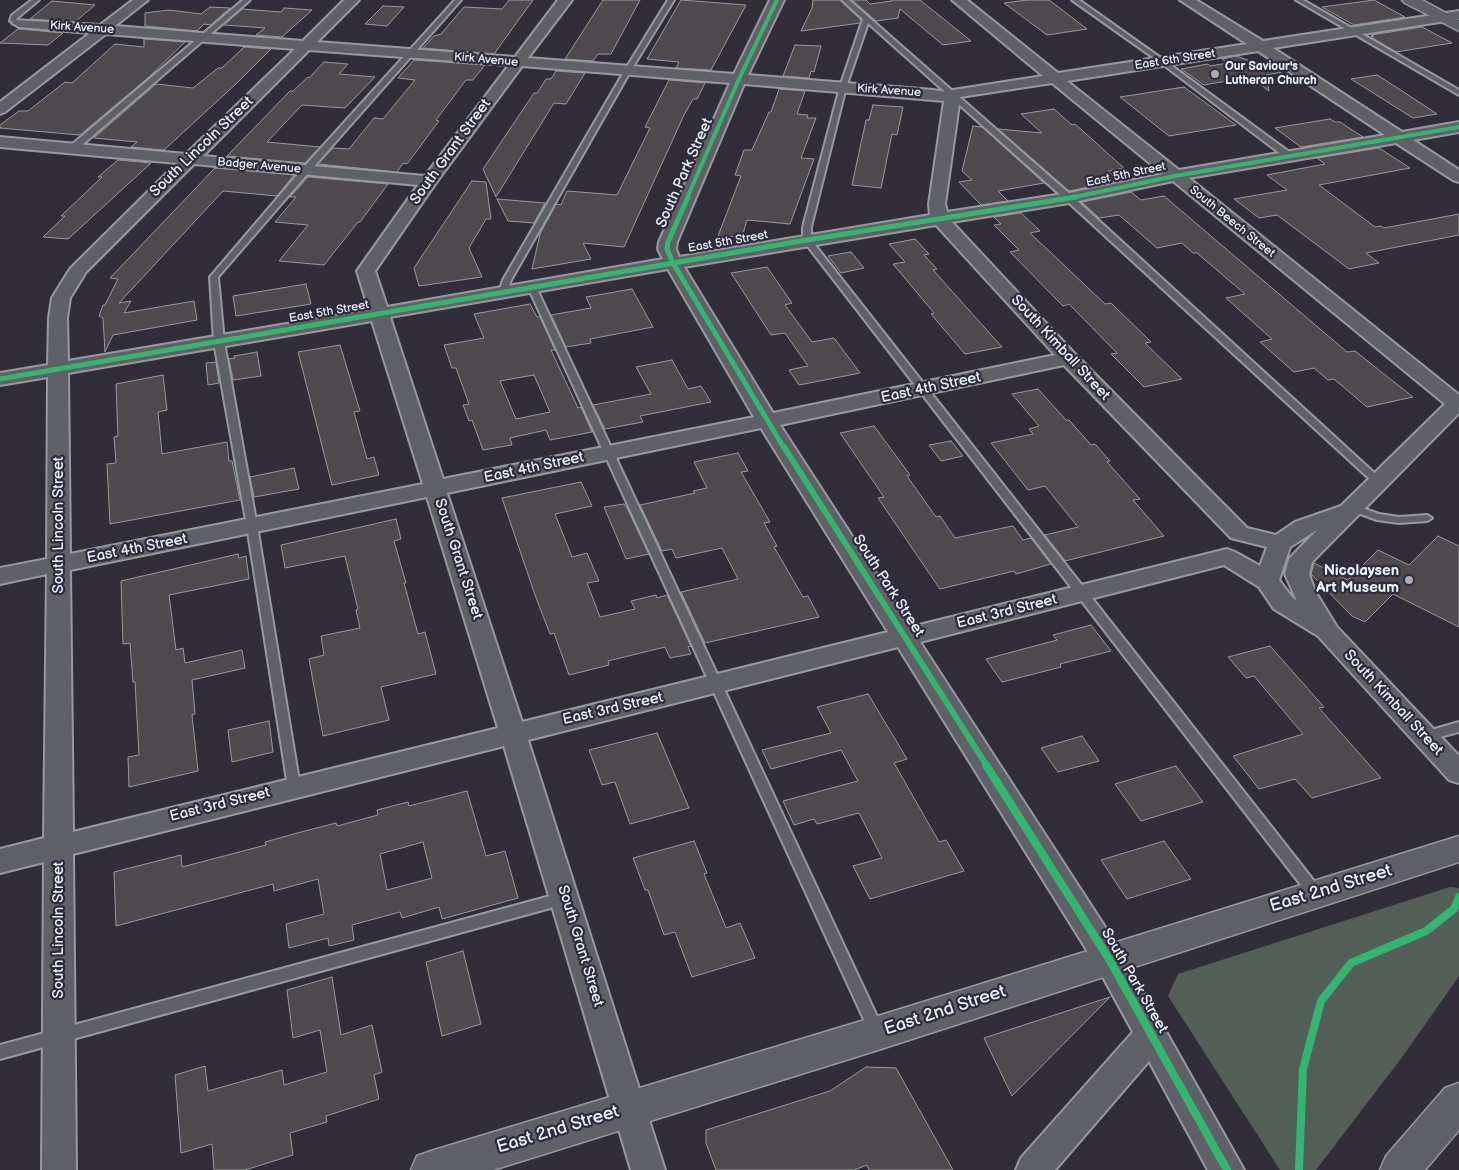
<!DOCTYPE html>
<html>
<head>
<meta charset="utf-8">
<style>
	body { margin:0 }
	canvas { display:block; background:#312e39 }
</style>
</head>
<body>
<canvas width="1459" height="1170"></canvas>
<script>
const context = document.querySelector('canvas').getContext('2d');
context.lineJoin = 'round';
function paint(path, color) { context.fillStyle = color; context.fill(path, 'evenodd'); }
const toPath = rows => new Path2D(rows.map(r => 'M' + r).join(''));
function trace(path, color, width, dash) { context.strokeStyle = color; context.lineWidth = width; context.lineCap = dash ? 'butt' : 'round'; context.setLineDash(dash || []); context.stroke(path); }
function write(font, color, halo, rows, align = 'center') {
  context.font = font + ' "Balsamiq Sans",sans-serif'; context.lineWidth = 4.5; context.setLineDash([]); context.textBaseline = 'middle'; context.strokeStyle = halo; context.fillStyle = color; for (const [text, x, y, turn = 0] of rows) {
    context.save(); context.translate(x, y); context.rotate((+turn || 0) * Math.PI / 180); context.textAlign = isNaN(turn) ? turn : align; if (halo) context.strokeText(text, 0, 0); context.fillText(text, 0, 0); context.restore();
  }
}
paint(toPath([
	[1450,887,1459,888,1459,976,1403,1056,1316,1170,1280,1170,1168,996,1178,974]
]), '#545f58');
const building = toPath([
	[509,0,533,0,494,54,423,48,434,36,441,34,464,7,502,9,509,0],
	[603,0,640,0,611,54,598,54,593,61,565,59,603,0],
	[681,0,746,5,711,70,676,68,679,62,647,59,681,0],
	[813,0,840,0,861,20,860,23,801,31,812,8,813,0],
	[852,0,866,0,870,4,892,1,891,0,920,0,971,41,943,45,900,9,898,18,876,21,852,0],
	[1027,0,1049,0,1087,29,1047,35,1004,3,1027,0],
	[1374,0,1405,17,1354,25,1322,7,1374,0],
	[52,1,95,5,75,22,30,19,52,1],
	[383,6,404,7,387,26,365,24,383,6],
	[210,7,230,8,211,25,204,24,197,31,145,26,145,13,169,10,201,14,210,7],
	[284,8,312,10,282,37,256,35,265,28,224,25,242,9,281,12,284,8],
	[1422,27,1452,43,1396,52,1371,37,1374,36,1371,35,1422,27],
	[18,29,19,29,63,33,48,45,0,43,18,29],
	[144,39,185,42,149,77,80,135,0,128,0,125,19,111,28,111,65,82,72,83,115,44,144,47,144,39],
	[795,45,821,46,814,72,811,71,809,78,783,76,795,45],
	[244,47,271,49,238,82,164,150,131,147,137,142,94,138,156,84,193,88,218,68,222,68,244,47],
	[1236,56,1282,72,1266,75,1269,91,1250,77,1204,85,1181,69,1208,64,1210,66,1228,63,1222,59,1236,56],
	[414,60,485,65,473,80,466,80,436,120,439,121,407,164,403,163,397,172,318,164,333,148,349,149,374,118,383,119,415,80,398,78,414,60],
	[324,62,348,64,339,74,375,77,345,108,302,105,267,142,320,147,305,163,227,156,290,91,293,91,308,77,309,78,324,62],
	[556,71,585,73,566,104,554,103,496,197,483,169,534,93,537,93,546,79,551,79,556,71],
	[1377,75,1396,87,1437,114,1413,118,1351,79,1377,75],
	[669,80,705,83,697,99,693,99,684,115,624,247,583,243,591,259,532,269,540,234,556,204,561,205,567,191,617,195,650,128,645,127,669,80],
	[1184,87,1236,125,1169,136,1120,97,1184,87],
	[779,89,805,91,797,114,808,115,807,118,816,118,801,158,814,159,790,224,747,220,742,237,718,236,741,176,735,175,744,150,752,150,769,112,771,112,779,89],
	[873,105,903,107,897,135,892,134,881,188,852,185,866,120,869,120,873,105],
	[1054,109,1072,125,1075,124,1124,168,1108,171,1119,181,1069,191,998,129,1042,133,1021,114,1054,109],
	[1330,119,1335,122,1340,122,1363,137,1301,147,1275,128,1330,119],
	[973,126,982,127,1044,183,998,191,1008,201,981,205,959,182,972,180,962,171,973,126],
	[1379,148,1410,168,1319,185,1375,227,1381,226,1384,228,1459,214,1459,235,1366,253,1379,263,1349,269,1277,215,1259,218,1234,199,1287,190,1267,175,1325,164,1317,158,1379,148],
	[118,160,151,163,68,239,43,237,65,216,61,216,102,177,98,177,118,160],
	[215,168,294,175,277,196,223,191,119,303,131,301,124,313,194,301,197,320,113,335,105,352,103,318,99,316,103,305,105,305,118,279,110,278,215,168],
	[308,177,388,184,360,222,358,222,324,265,279,261,308,225,275,222,296,197,290,197,308,177],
	[472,181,486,182,491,219,486,219,469,248,482,277,419,286,414,268,472,181],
	[1131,192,1141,200,1164,196,1347,352,1355,351,1413,397,1367,407,1334,379,1328,380,1314,368,1294,372,1260,342,1272,339,1226,298,1245,294,1197,253,1193,253,1182,243,1157,248,1119,215,1099,218,1082,202,1131,192],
	[497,199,545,203,534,223,508,221,497,199],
	[1021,213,1040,231,1030,233,1105,304,1111,303,1151,342,1145,343,1182,379,1144,387,1111,354,1117,353,1069,304,1063,306,1010,252,1019,250,994,225,1001,224,994,217,1021,213],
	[915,239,929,254,924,255,937,269,933,270,1002,347,965,354,931,314,934,313,893,264,905,262,889,244,915,239],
	[851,252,864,268,841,273,828,256,851,252],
	[767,267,792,303,785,305,812,342,834,338,860,373,799,385,789,370,808,366,785,333,771,335,731,273,767,267],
	[306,284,311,304,236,316,233,296,306,284],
	[632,289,653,327,590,339,591,343,566,347,551,315,591,308,586,297,632,289],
	[530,304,537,317,540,317,555,350,551,350,578,408,581,407,592,432,550,440,546,430,510,438,512,445,483,450,472,420,469,421,463,405,469,404,456,368,452,368,444,345,484,338,474,314,530,304],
	[534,375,550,412,516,419,500,381,534,375],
	[340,345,360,411,354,412,367,459,374,457,379,475,332,485,298,352,340,345],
	[257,352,261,376,233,380,229,359,235,358,234,356,257,352],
	[672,360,688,389,701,386,711,402,640,416,643,422,605,429,593,405,651,394,636,367,672,360],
	[216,362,219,383,208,385,206,363,216,362],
	[163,375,167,410,158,412,162,454,227,442,229,461,232,461,240,500,110,524,107,464,116,463,114,437,118,436,116,384,163,375],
	[1038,389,1066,420,1069,420,1091,445,1095,444,1110,461,1107,462,1140,499,1133,500,1164,536,1065,561,1045,535,1078,527,1045,486,1028,490,991,443,1033,434,1029,429,1039,426,1012,394,1038,389],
	[874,426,910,475,907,476,936,517,940,516,955,538,1013,526,1023,540,1031,538,1051,564,1016,574,1014,571,940,589,878,498,884,497,840,433,874,426],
	[951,441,963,456,941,461,929,445,951,441],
	[738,453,748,471,741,472,770,522,764,523,777,546,774,547,803,597,808,596,819,617,705,643,681,592,738,579,722,548,676,558,672,549,662,551,640,505,695,493,693,491,707,488,694,462,738,453],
	[294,468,299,489,254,497,250,477,294,468],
	[581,482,592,506,555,514,572,557,587,553,599,581,587,583,600,617,635,609,631,601,656,595,657,598,667,595,691,646,688,647,691,654,670,658,665,647,608,661,609,665,569,675,554,633,550,634,535,595,502,498,581,482],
	[624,504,627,508,649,554,626,559,604,507,624,504],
	[396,519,401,539,394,541,406,583,404,583,418,634,425,632,436,674,381,687,389,720,323,736,309,659,324,655,321,636,360,628,356,610,358,609,345,556,285,568,281,545,396,519],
	[1438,536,1459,546,1459,627,1393,594,1365,622,1352,616,1311,574,1314,563,1348,580,1378,550,1409,565,1438,536],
	[238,554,239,558,246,556,249,579,169,595,176,650,183,648,185,663,242,650,245,668,192,680,195,714,192,715,198,771,129,787,128,757,139,755,135,682,133,682,130,643,123,644,121,581,238,554],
	[1091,625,1111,651,1060,664,1061,667,1002,682,986,659,1057,640,1053,635,1091,625],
	[1270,646,1324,707,1319,708,1381,778,1312,798,1295,779,1259,789,1233,756,1303,734,1254,676,1246,678,1228,657,1270,646],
	[868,694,907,759,894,763,939,842,946,840,964,871,870,899,853,866,882,858,859,813,817,824,814,819,794,825,783,801,858,781,841,750,771,769,762,750,831,733,817,707,868,694],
	[269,721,273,752,232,762,228,730,269,721],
	[657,733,689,808,630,824,615,782,602,785,589,750,657,733],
	[1082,736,1099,761,1058,772,1041,748,1082,736],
	[1176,766,1203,802,1141,821,1115,784,1176,766],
	[467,791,486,856,505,851,518,898,442,919,439,907,402,918,400,912,352,925,354,940,329,946,328,938,289,948,286,924,324,914,318,879,274,891,273,884,116,926,114,872,181,855,182,867,266,845,265,842,301,832,336,823,337,826,378,815,377,810,408,802,409,806,467,791],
	[423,842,432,878,387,890,380,854,423,842],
	[694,841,707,873,704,874,726,928,740,923,755,958,692,977,675,932,664,935,648,890,645,890,633,858,694,841],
	[1164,841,1191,879,1127,899,1101,860,1164,841],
	[463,951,481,1024,442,1036,426,962,463,951],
	[332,977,341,1035,372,1025,382,1072,374,1075,379,1099,326,1116,327,1122,290,1133,293,1155,245,1170,214,1170,212,1144,181,1153,175,1075,205,1066,208,1091,282,1070,284,1085,327,1072,320,1030,293,1038,287,990,332,977],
	[1110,997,1012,1096,984,1038,1110,997],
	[866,1067,896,1068,953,1170,869,1170,867,1165,854,1170,716,1170,706,1143,706,1130,830,1091,866,1067]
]);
paint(building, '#4e4a4e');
trace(building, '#98999f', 1);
const service = toPath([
	[32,0,39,0,16,19,21,22,21,24,10,21,12,15,32,0],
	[243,0,250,0,75,151,69,151,69,147,243,0],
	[455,0,461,0,309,172,218,277,224,342,257,526,300,787,299,791,294,792,289,791,288,787,247,526,214,342,210,277,303,168,455,0],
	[668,0,674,0,631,70,511,280,507,292,506,294,500,294,499,292,503,280,625,70,668,0],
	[842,0,849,0,1072,196,1383,481,1378,484,1374,483,1066,200,868,23,846,87,811,227,811,240,1321,890,1323,894,1321,898,1316,900,1311,898,803,240,803,227,840,87,863,19,842,0],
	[1072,0,1079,0,1165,61,1292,154,1292,158,1286,158,1161,63,1072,0],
	[1296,0,1303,0,1459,90,1459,95,1296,0],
	[532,284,536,287,882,1027,885,1032,882,1037,877,1039,872,1037,528,287,532,284],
	[1351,504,1379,514,1399,517,1427,515,1432,518,1427,521,1399,523,1377,520,1347,509,1346,507,1347,505,1351,504],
	[1459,722,1459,732,1425,741,1421,739,1419,736,1421,733,1459,722],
	[565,892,570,894,572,898,570,902,565,904,0,1059,0,1045,565,892]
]);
const minor = toPath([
	[133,0,148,0,115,26,303,41,344,0,359,0,317,42,515,57,558,0,572,0,528,58,734,74,770,0,784,0,748,75,933,90,947,92,953,90,1043,76,952,0,967,0,1058,73,1247,44,1180,0,1196,0,1263,41,1459,11,1459,19,1273,48,1402,132,1459,122,1459,132,1413,140,1459,170,1459,182,1453,180,1396,143,1189,178,1459,395,1459,413,1312,562,1309,574,1315,591,1337,627,1459,756,1459,783,1449,780,1318,636,1274,609,1259,587,1224,565,920,642,1120,950,1244,1170,1208,1170,1149,1061,1055,1170,1016,1170,1021,1158,1133,1032,1098,968,898,647,528,740,665,1170,631,1170,504,746,73,854,76,1170,42,1170,44,862,0,873,0,849,44,838,47,574,0,584,0,568,47,559,48,377,0,385,0,373,48,365,49,318,52,298,70,269,177,163,0,147,0,137,186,154,295,49,106,34,5,112,0,114,0,102,90,33,19,27,12,23,14,20,100,25,133,0],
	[309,50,509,65,425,176,203,156,309,50],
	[1258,51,1385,135,1179,170,1067,81,1258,51],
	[522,66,730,83,659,242,658,249,663,259,387,307,375,271,435,184,522,66],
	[1052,83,1163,174,1069,193,947,212,945,204,960,97,1052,83],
	[744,84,944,101,929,204,930,215,679,257,676,249,677,242,744,84],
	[194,164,418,185,357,271,369,310,68,361,67,318,70,298,86,272,194,164],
	[1173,181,1445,404,1341,506,1295,522,1276,535,1247,528,1075,354,952,222,1069,203,1173,181],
	[936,225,1055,355,773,413,684,267,936,225],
	[668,269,754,417,443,479,390,317,668,269],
	[372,321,423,484,70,554,68,373,372,321],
	[1064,365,1231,538,1267,547,1260,566,1235,552,1227,549,911,627,780,425,1064,365],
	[761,428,888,632,522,722,447,493,761,428],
	[427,497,498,728,73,832,70,570,427,497],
	[1317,530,1289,559,1285,574,1297,601,1292,597,1279,580,1290,547,1317,530]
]);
const tertiary = toPath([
	[1459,1083,1459,1130,1425,1170,1380,1170,1386,1156,1445,1088,1459,1083]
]);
const secondary = toPath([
	[1402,0,1422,0,1459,20,1459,31,1405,3,1402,0],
	[1459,836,1459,862,878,1050,493,1170,411,1170,417,1156,431,1151,878,1016,1459,836]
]);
trace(service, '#98999f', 4);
trace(minor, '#98999f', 4);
trace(tertiary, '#98999f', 3);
trace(secondary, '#98999f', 3);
paint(service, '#606067');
paint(minor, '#606067');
paint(tertiary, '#606067');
paint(secondary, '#606067');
trace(toPath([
	[687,198,739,79,777,0],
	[1070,198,1175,176,1459,127]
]), '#33b770', 4);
trace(toPath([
	[688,197,668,242,667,249,673,263,784,448],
	[0,379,807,240,1076,197]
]), '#33b770', 5);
trace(toPath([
	[784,447,987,766]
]), '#33b770', 6);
trace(toPath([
	[986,765,1109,959,1227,1170],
	[1299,1170,1303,1069,1321,1001,1351,963,1426,931,1454,909,1459,897]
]), '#33b770', 8);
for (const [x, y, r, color] of [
	[1215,74,5,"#a8adb5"],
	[1409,580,5,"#a8adb5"]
]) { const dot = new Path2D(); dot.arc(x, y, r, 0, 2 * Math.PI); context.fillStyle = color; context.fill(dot); trace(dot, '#2f2a3d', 2); }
write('12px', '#e8f1f8', '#2f2a3d', [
	["Kirk Avenue",82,28,4],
	["Kirk Avenue",486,60,5],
	["East 6th Street",1175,60,-9],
	["Kirk Avenue",889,91,4],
	["Badger Avenue",259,166,5],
	["East 5th Street",1126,175,-12],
	["South Beech Street",1232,222,39],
	["East 5th Street",728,242,-10],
	["East 5th Street",329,312,-10]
]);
write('bold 12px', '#e8f1f8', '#2f2a3d', [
	["Our Saviour's",1225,67],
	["Lutheran Church",1225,81]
], 'left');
write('15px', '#e8f1f8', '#2f2a3d', [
	["South Lincoln Street",202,147,-44],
	["South Grant Street",451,152,-54],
	["South Park Street",685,173,-66],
	["South Kimball Street",1060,348,47],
	["East 4th Street",931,388,-12],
	["East 4th Street",534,468,-12],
	["South Lincoln Street",59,525,-90],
	["East 4th Street",137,549,-11],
	["South Grant Street",458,559,72],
	["South Park Street",888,586,57],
	["East 3rd Street",1007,612,-14],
	["South Kimball Street",1393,703,47],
	["East 3rd Street",613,709,-13],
	["East 3rd Street",220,805,-14],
	["South Lincoln Street",59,930,-90],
	["South Grant Street",580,946,73],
	["South Park Street",1134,981,60]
]);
write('bold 15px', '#e8f1f8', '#2f2a3d', [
	["Nicolaysen",1399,571],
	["Art Museum",1399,588]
], 'right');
write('18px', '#e8f1f8', '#2f2a3d', [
	["East 2nd Street",1331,889,-17],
	["East 2nd Street",945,1011,-18],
	["East 2nd Street",558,1130,-17]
]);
</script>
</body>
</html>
